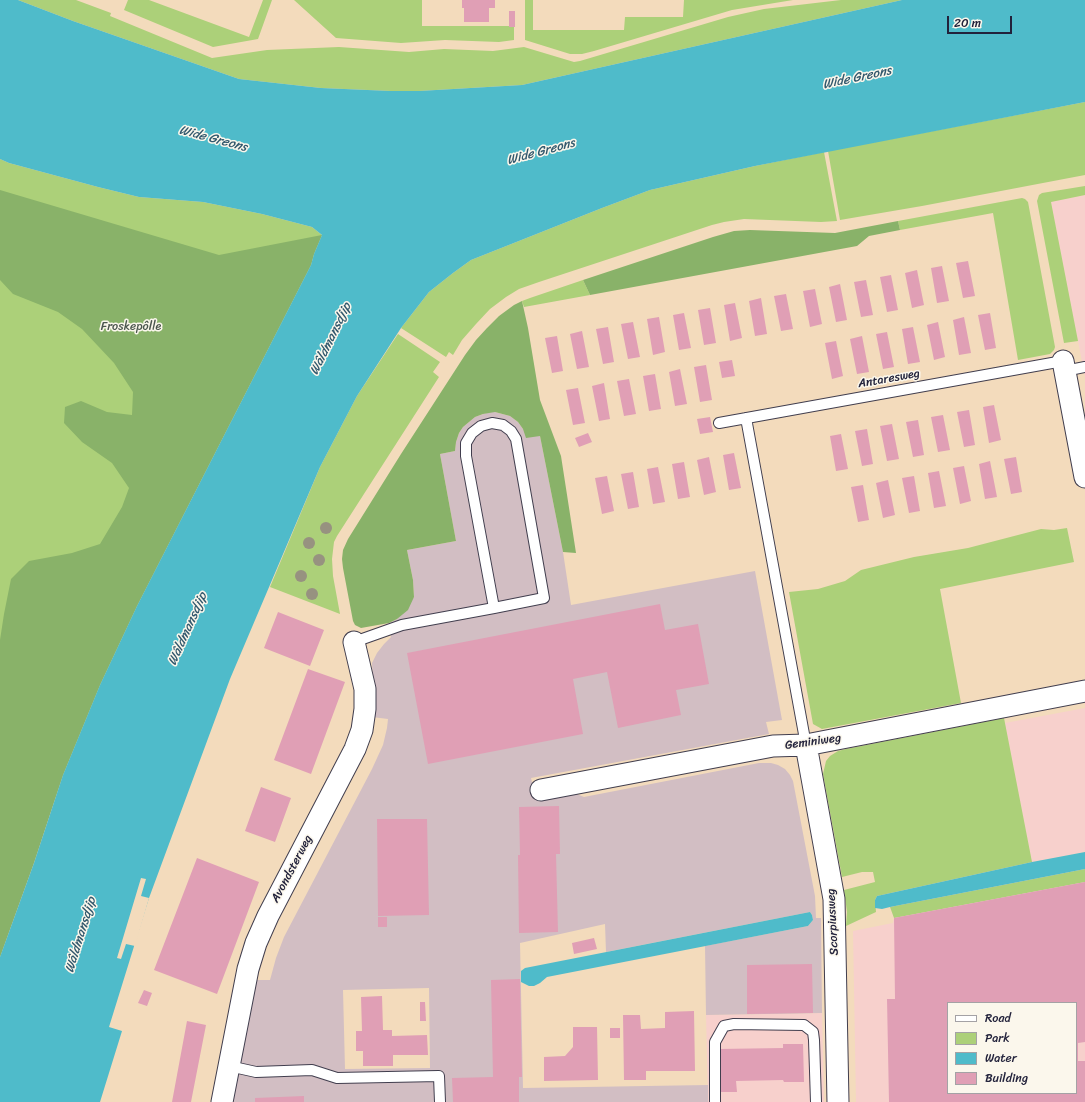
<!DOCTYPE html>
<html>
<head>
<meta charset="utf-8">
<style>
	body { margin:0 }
	#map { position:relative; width:1085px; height:1102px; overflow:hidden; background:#f3dbbc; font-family:Sriracha,sans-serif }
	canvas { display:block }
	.legend { position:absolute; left:947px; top:1002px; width:130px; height:92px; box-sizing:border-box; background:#fbf7ec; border:1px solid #a4a2a5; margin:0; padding:5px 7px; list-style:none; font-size:12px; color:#22223b }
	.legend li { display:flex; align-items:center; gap:8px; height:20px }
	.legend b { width:20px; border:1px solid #a4a2a5 }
	.scale { position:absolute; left:947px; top:16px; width:65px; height:18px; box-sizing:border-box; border:2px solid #22223b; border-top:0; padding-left:5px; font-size:12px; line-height:14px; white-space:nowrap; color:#22223b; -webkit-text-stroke:3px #fbf7ec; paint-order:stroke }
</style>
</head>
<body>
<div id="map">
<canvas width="1085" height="1102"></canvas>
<ul class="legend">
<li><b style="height:5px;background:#fff"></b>Road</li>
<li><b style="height:11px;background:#acd079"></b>Park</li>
<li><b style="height:11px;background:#4fbbca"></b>Water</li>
<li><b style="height:11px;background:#e09fb5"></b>Building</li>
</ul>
<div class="scale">20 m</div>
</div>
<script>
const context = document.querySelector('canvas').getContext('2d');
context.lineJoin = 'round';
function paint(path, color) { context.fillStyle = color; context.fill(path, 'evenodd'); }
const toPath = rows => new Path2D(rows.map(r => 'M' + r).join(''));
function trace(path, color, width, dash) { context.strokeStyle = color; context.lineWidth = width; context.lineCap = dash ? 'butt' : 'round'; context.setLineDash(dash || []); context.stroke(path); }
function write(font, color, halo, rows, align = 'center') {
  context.font = font + ' Sriracha,sans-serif'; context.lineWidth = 3; context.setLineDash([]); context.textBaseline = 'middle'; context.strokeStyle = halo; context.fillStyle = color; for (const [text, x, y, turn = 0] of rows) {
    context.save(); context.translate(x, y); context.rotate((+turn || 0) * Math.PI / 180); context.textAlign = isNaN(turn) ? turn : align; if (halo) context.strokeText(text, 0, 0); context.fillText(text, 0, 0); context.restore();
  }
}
paint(toPath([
	[1085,195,1085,377,1051,202],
	[1085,708,1085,852,1032,862,1005,723],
	[1085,869,1085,1102,856,1102,853,931,893,923,894,918,890,907],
	[948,1003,1076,1003,1076,1093,948,1093],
	[822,1013,824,1102,708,1102,706,1015]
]), '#f7d0cc');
paint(toPath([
	[489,412,495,412,510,416,518,422,523,429,540,436,563,552,571,605,755,571,782,720,766,722,769,734,531,778,536,800,574,793,584,797,759,763,771,763,778,765,785,769,790,775,793,781,815,896,816,918,821,918,822,1013,706,1015,705,946,808,926,813,920,812,915,810,912,606,952,605,924,520,943,523,1088,708,1085,708,1102,230,1102,254,980,270,980,276,958,284,937,372,769,383,745,387,728,388,719,372,717,373,687,372,663,377,653,384,644,391,637,389,623,397,619,414,597,413,580,407,550,456,541,440,454,455,451,456,442,459,433,463,427,475,417],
	[429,988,430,1068,345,1069,343,990]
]), '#d2bec3');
paint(toPath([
	[18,0,76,0,111,13,110,16,212,58,267,50,339,47,409,52,444,49,493,51,524,47,574,62,580,61,728,17,764,9,841,0,902,0,522,85,419,91,391,91,321,88,239,79,73,21],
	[128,0,149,0,249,37,263,0,272,0,258,39,213,47,124,10],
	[294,0,422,0,422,26,514,26,514,40,499,42,445,40,401,43,336,38],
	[525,0,533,0,533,30,624,30,625,17,683,17,684,0,793,0,732,10,594,51,582,54,570,54,525,40],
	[1085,102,1085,175,922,206,840,220,828,151],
	[824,152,837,221,821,222,744,219,724,222,712,225,539,282,519,289,506,297,490,309,476,324,462,340,453,355,449,352,446,357,401,328,429,292,453,273,471,260,602,208,650,190,755,166],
	[0,159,9,163,98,187,139,197,203,202,262,214,312,227,322,235,314,254,311,265,137,606,100,685,63,775,0,957],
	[1085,186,1085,195,1051,202,1078,341,1064,343,1037,201,1039,195,1042,193],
	[1022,198,1025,199,1028,202,1055,347,1054,350,1050,354,1018,360,993,213,900,230,898,221],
	[583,280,590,295,524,307,522,301,530,298],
	[398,334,440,362,433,372,439,377,337,536,334,542,332,559,333,576,340,614,270,587,320,467,357,396],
	[1067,528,1074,562,940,589,961,703,822,729,813,724,789,592,818,589,845,581,861,570,914,557,968,548,1041,529,1054,530],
	[1004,718,1032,862,877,896,875,900,876,912,846,926,847,912,844,890,875,882,873,872,862,872,842,877,823,774,826,761,830,756,838,751,846,749],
	[1085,869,1085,882,894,918,890,907]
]), '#acd079');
paint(toPath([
	[0,190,219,255,322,235,314,254,311,265,137,606,100,685,63,775,34,863,0,957,0,640,4,614,11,579,29,561,72,553,100,544,122,507,129,488,112,463,82,442,64,423,65,407,81,401,107,412,132,415,133,392,114,363,82,329,58,312,13,294,0,280],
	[898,221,900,230,869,236,857,246,590,295,583,280,713,237,734,231,750,230,835,233],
	[522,301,528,328,540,400,561,456,576,553,563,552,540,436,526,438,523,429,518,422,510,416,495,412,483,414,475,417,463,427,459,433,456,442,455,451,440,454,456,541,407,550,413,580,414,597,408,610,397,619,389,623,361,628,355,625,353,621,343,568,342,559,343,550,348,539,401,454,465,355,476,340,487,328,499,316,514,305]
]), '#89b269');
paint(toPath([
	[0,0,18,0,73,21,239,79,321,88,391,91,419,91,522,85,902,0,1085,0,1085,102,755,166,650,190,602,208,471,260,453,273,429,292,401,328,357,396,320,467,230,679,149,898,109,1027,122,1031,100,1102,0,1102,0,957,34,863,63,775,100,685,137,606,311,265,314,254,322,235,312,227,262,214,203,202,139,197,98,187,9,163,0,159],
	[1085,852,1085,869,890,907,882,909,875,908,875,900,877,896,1032,862],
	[810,912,812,915,813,920,808,926,547,977,540,983,534,986,529,986,521,982,521,971,525,968]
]), '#4fbbca');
paint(toPath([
	[141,878,146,879,141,896,149,898,135,946,126,944,121,959,117,958]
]), '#f3dbbc');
paint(toPath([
	[462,0,495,0,495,8,489,8,489,22,464,22,464,8,462,8],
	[509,11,515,11,515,27,509,27],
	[968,261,975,296,963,298,956,263],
	[942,266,949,301,937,303,931,268],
	[917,270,924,305,912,308,905,273],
	[891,275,898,310,887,312,880,277],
	[866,280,873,315,861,317,854,282],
	[840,284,847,320,836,322,829,287],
	[815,289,822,324,810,327,803,291],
	[786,294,793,329,781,331,774,296],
	[761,298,767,334,755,336,749,301],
	[735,303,742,338,730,341,724,305],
	[710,308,716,343,704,345,698,310],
	[684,313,691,348,679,350,673,315],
	[990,313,996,348,985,350,978,315],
	[659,317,665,352,653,355,647,319],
	[964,317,971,353,959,355,953,320],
	[633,322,640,357,628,359,621,324],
	[938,322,945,357,934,360,927,325],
	[608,327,614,362,603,364,596,329],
	[913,327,920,362,908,364,902,329],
	[582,331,589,367,577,369,570,334],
	[887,332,894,367,883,369,876,334],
	[557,336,563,371,552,373,545,338],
	[862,336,869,372,857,374,850,339],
	[836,341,843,376,832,379,825,343],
	[732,360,735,376,722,378,719,362],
	[706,365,712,400,700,402,694,367],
	[680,369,687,404,675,406,669,372],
	[655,374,661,409,649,411,643,376],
	[629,379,636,414,624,416,617,381],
	[604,383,610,419,599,421,592,386],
	[578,388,585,423,573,425,566,390],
	[994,405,1001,440,989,443,983,407],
	[969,410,975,445,964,447,957,412],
	[943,415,950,450,938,452,931,417],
	[710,417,713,432,700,434,697,419],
	[918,420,924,455,913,457,906,422],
	[892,424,899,459,887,461,880,426],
	[867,429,873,464,862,466,855,431],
	[588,433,592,442,579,447,575,438],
	[841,434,848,469,836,471,830,436],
	[734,453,741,488,729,490,723,455],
	[709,457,716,492,704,495,697,460],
	[1016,457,1022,492,1011,494,1004,459],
	[990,461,997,497,985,499,979,464],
	[684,462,690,497,678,499,672,464],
	[964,466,971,501,960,504,953,468],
	[658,467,665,502,653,504,647,469],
	[939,471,946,506,934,508,928,473],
	[633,472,639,507,628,509,621,474],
	[607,476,614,511,602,514,595,478],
	[914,476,920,511,909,513,902,478],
	[888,480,895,515,883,518,876,483],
	[863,485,869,520,858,522,851,487],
	[660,604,665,630,698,624,709,684,676,690,681,715,618,728,607,672,573,679,583,734,428,764,407,653],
	[278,612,324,630,310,666,264,648],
	[308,669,345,682,311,774,274,760],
	[261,787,291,798,275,842,245,831],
	[559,806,560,854,556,854,558,932,519,933,518,855,520,855,519,807],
	[377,819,427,819,429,915,378,916],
	[197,858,259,882,217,994,154,970],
	[1085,882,1085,1042,1078,1043,1078,1061,1085,1061,1085,1102,889,1102,887,999,895,999,894,918],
	[948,1003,1076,1003,1076,1093,948,1093],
	[378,917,387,917,387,927,378,927],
	[594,938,597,949,574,954,572,943],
	[812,964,813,1013,747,1014,747,965],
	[520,979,522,1077,519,1077,519,1102,453,1102,452,1078,493,1077,491,980],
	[144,990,152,993,147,1006,138,1003],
	[382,996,383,1030,392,1030,392,1036,427,1035,428,1055,393,1055,393,1066,363,1066,363,1051,356,1051,356,1031,362,1031,361,997],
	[420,1002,425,1002,426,1021,420,1021],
	[694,1011,695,1071,646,1071,646,1080,624,1080,623,1015,640,1015,641,1029,665,1028,665,1012],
	[187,1021,206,1025,191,1102,172,1102],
	[573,1027,597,1027,598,1080,544,1081,544,1057,565,1056,573,1047],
	[610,1028,620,1028,620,1038,610,1038],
	[783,1044,803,1044,804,1082,784,1082,783,1080,736,1081,737,1092,721,1092,719,1049,783,1048],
	[304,1096,304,1102,255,1102,255,1098]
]), '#e09fb5');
const lane = toPath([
	[1065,371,1085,367],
	[746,418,806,745],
	[719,423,1063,361],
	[354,642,402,625,494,608,544,598,516,439,511,431,503,425,492,423,481,426,472,433,466,443,466,456,494,608],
	[229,1066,256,1072,312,1070,337,1078,439,1076,440,1102],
	[715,1102,715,1042,724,1026,734,1024,804,1025,813,1032,814,1040,816,1102]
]);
const street = toPath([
	[1063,361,1085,477],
	[806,745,834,899,838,1102],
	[541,790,773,746,806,745,1085,691],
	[222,1102,248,969,256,943,268,916,355,749,362,730,365,709,365,689,354,642]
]);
trace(lane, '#413e4e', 12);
trace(street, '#413e4e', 23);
trace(lane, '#fff', 10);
trace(street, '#fff', 21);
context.fillStyle = '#979280';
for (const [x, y] of [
	[326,528],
	[309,543],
	[319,560],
	[301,576],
	[312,594]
]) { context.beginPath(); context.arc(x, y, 6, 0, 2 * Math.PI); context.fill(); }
write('12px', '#4b564e', '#fbf7ec', [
	["Froskepôlle",131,327]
]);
write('12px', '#22223b', '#fbf7ec', [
	["Antaresweg",889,379,-10],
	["Geminiweg",813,742,-8],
	["Avondsterweg",292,869,-62],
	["Scorpiusweg",833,922,-93]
]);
write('italic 13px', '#32586d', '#fbf7ec', [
	["Wide Greons",857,78,-12],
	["Wide Greons",213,139,15],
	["Wide Greons",541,152,-15],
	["Wâldmansdjip",331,339,-64],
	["Wâldmansdjip",188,629,-66],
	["Wâldmansdjip",81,935,-73]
]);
</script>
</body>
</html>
